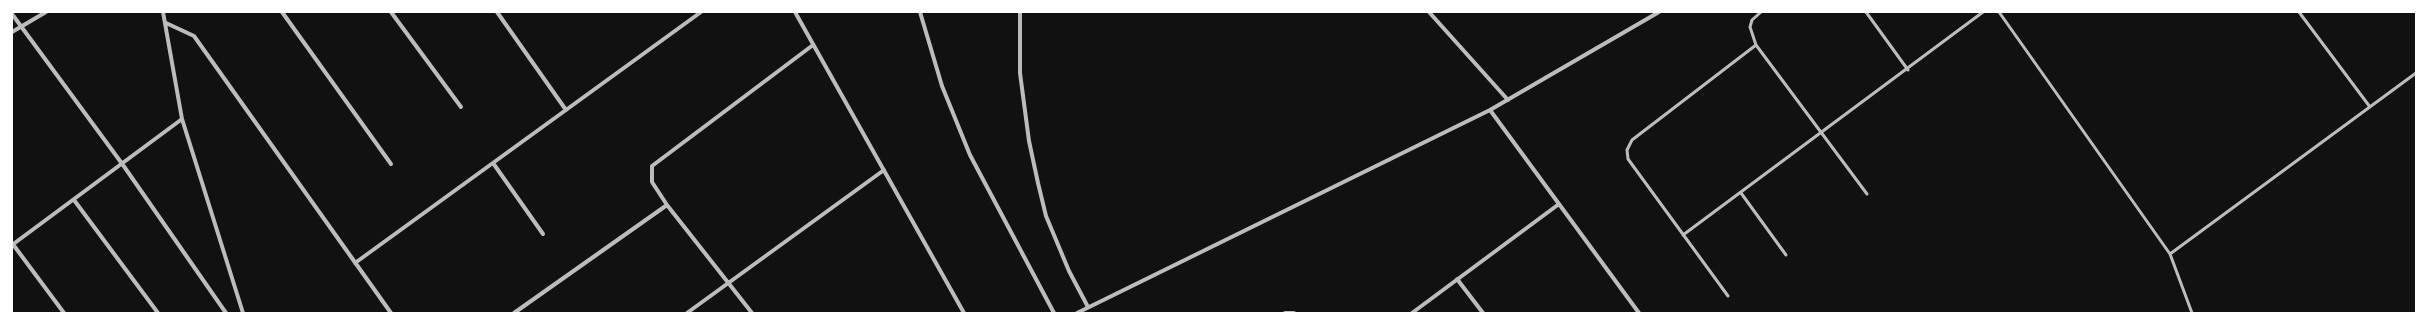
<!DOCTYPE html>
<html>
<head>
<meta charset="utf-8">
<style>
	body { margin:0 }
	#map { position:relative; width:2428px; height:325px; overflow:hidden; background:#111; font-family:"DejaVu Sans",sans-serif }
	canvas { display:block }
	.frame { position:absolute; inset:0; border:13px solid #fff; pointer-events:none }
</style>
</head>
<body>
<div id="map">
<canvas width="2428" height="325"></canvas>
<div class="frame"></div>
</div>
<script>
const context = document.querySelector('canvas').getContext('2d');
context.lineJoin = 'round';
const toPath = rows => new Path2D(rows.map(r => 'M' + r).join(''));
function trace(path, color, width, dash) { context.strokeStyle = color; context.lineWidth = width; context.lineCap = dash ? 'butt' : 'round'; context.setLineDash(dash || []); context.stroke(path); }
trace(toPath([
	[1866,12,1908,70],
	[1999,12,2170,254,2192,313],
	[2299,12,2370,107],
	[1756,45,1867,194],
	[1741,193,1786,255],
	[1683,235,1983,12],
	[2170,254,2416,73],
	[1728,296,1628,159,1627,150,1632,140,1756,45,1750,27,1752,20,1761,12]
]), '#bcbcbc', 3);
trace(toPath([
	[163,12,182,119,243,313],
	[282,12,391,164],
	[391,12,461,107],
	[497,12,566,110],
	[795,12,964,313],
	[920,12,942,86,970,155,1054,313],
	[1020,12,1020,73,1029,141,1038,183,1046,216,1069,271,1088,307],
	[1429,12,1508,100],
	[12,14,123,165,226,313],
	[166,23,194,36,391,313],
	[12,32,46,12],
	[1490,110,1639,313],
	[493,163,543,234],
	[74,200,158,313],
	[667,205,652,182,652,166,813,45],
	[12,243,64,313],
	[12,245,182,119],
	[355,263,701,12],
	[1457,279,1483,313],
	[514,313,667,205,752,313],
	[687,313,884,170],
	[1077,313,1490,110,1659,12],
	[1285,313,1294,313],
	[1412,313,1559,204]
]), '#bcbcbc', 4);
</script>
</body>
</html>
